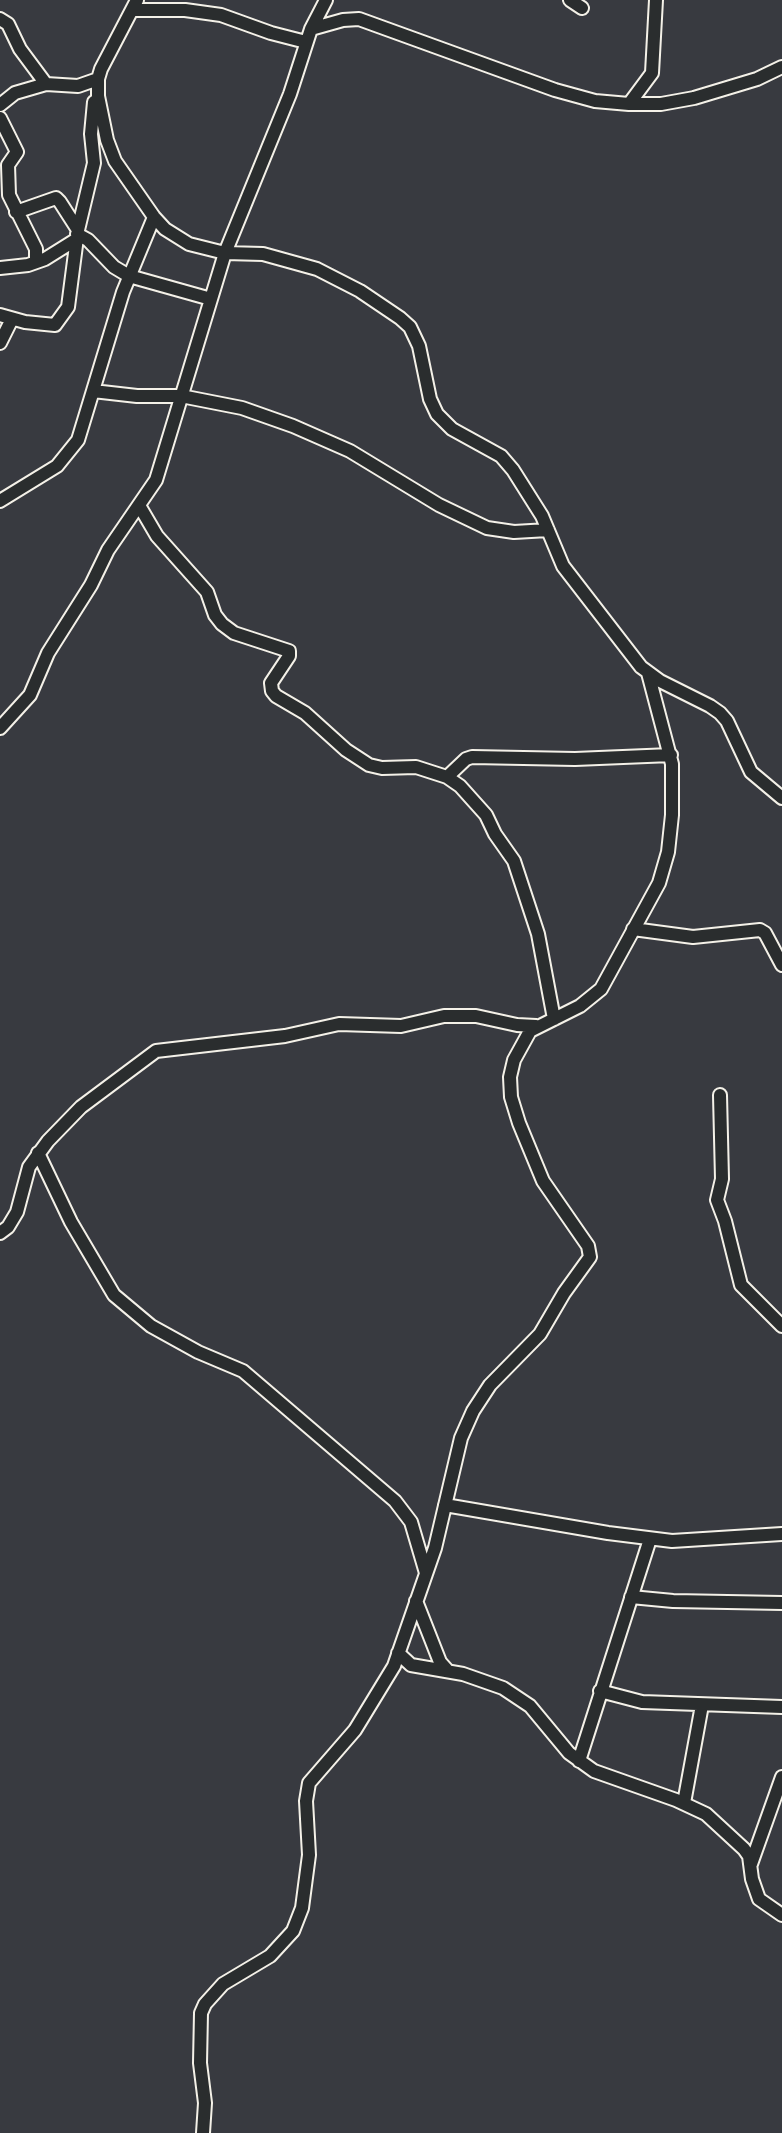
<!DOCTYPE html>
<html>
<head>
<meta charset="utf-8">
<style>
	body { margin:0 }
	canvas { display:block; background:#383a40 }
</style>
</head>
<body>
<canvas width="782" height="2133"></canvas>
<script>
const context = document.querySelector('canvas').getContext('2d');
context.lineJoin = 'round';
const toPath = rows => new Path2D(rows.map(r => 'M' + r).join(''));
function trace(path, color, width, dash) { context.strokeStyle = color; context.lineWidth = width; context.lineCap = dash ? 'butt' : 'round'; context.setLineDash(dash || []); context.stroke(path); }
const minor = toPath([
	[137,0,101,69,98,79,98,96,107,140,115,161,154,217,165,229,189,244,225,253,263,254,317,269,360,291,400,318,410,327,419,346,430,399,437,414,452,429,501,456,513,470,542,516,563,566,641,667,660,681,710,706,720,713,727,721,751,772,782,798],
	[570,0,582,8],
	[135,10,185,10,221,15,271,33,306,42],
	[0,19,8,24,20,49,46,84,78,86,98,79],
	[311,29,343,20,359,19,555,90,595,101,629,104,661,104,694,98,757,79,782,67],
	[629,104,652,73,656,0],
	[0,105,15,93,46,84],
	[0,118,17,152,8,165,9,195,36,249,36,262],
	[16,212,56,198,60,202,78,230],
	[77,234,88,240,114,267,129,276,211,299],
	[0,268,28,265,45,259,77,239],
	[0,315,25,322,55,325,68,307,78,230,94,163,91,134,94,102],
	[0,343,12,319],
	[93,391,137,396,181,396,242,408,293,426,350,451,439,505,487,528,514,532,548,530],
	[0,501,57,466,78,440,123,292,154,217],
	[140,507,157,536,207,592,215,615,222,624,234,633,289,651,289,656,271,683,272,691,276,696,305,713,346,750,369,765,382,768,416,767,447,777,460,786,486,815,495,834,514,861,538,934,554,1019],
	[0,728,30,695,48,653,91,585,108,550,156,480,225,253,290,94,311,29,326,0],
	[447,777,466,759,472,757,575,759,671,755],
	[633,929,693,937,760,930,765,933,782,965],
	[720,1095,722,1179,717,1200,725,1221,741,1285,782,1326],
	[38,1153,71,1222,114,1295,151,1326,198,1352,243,1371,395,1501,411,1522,426,1573],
	[0,1233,8,1227,17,1212,29,1167,48,1141,81,1107,156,1051,285,1036,339,1024,401,1026,444,1016,476,1016,517,1025,536,1026],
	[445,1505,608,1533,672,1541,782,1534],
	[631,1597,673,1601,782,1603],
	[416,1601,440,1662,448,1671],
	[398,1653,411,1665,463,1674,503,1688,530,1706,569,1753,594,1771,676,1800,706,1814,744,1849,749,1856,752,1879,759,1899,782,1915],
	[600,1691,642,1702,782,1707],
	[579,1761,650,1539],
	[684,1803,702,1705],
	[751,1864,782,1777],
	[203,2133,205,2103,200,2063,201,2013,205,2004,223,1984,270,1956,293,1931,302,1908,309,1855,306,1801,309,1783,355,1730,394,1666,435,1548,461,1438,473,1411,490,1385,540,1334,564,1293,590,1257,588,1246,543,1181,519,1123,511,1097,510,1077,514,1060,530,1031,580,1006,601,989,659,883,668,852,672,815,672,764,648,673]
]);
trace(minor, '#f4f1e8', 16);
trace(minor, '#2a2d2e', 12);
</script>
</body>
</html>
